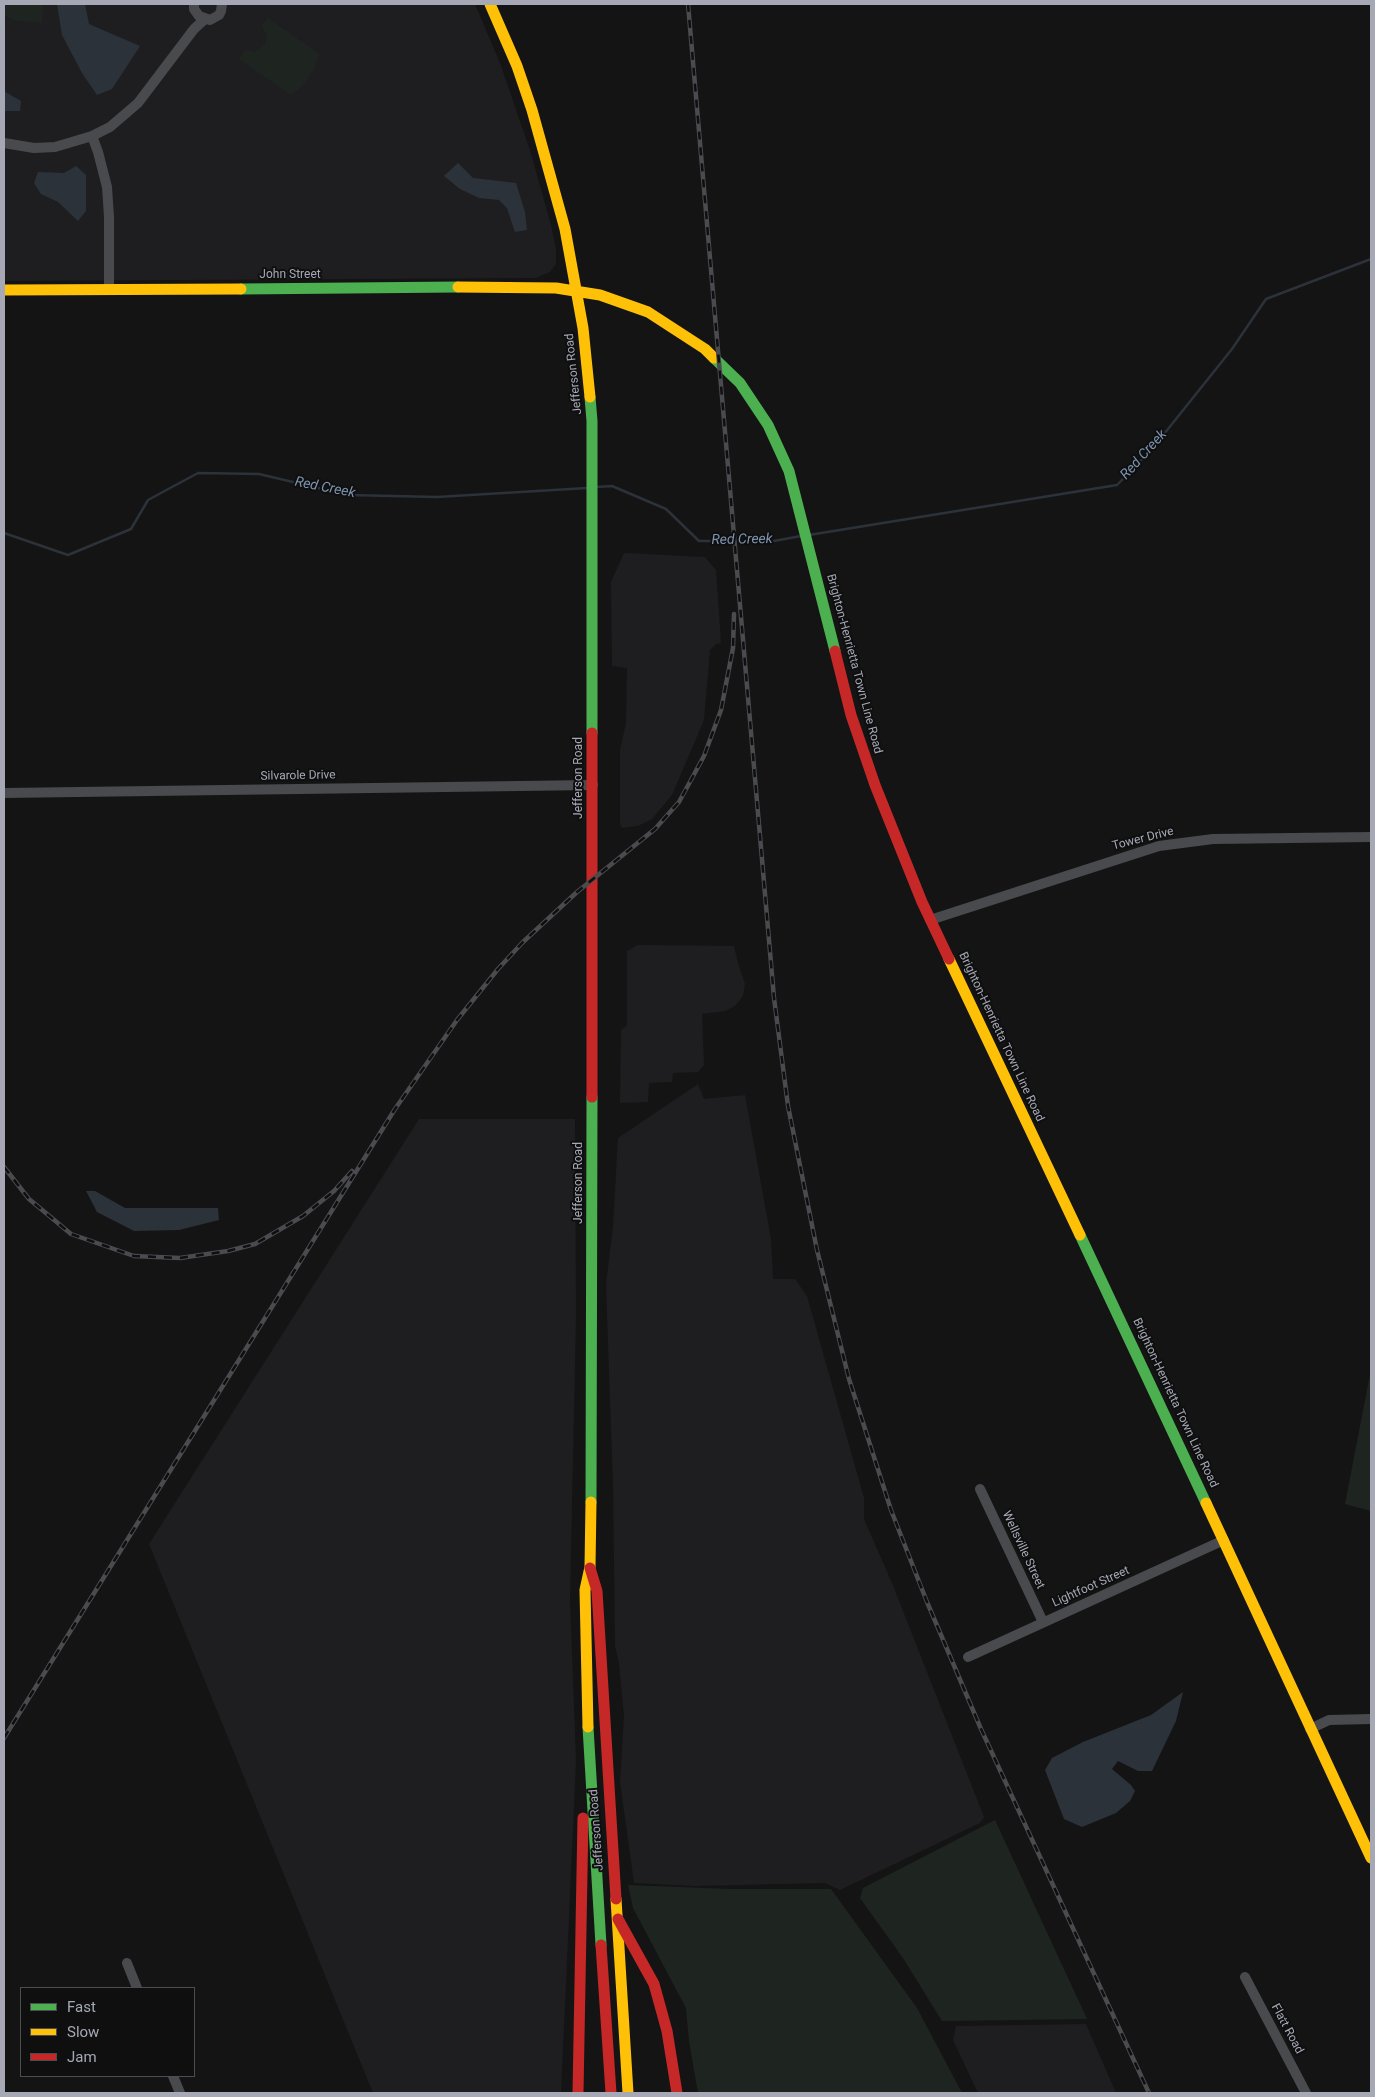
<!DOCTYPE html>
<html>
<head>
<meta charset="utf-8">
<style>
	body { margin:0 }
	#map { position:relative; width:1375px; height:2097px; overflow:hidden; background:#141415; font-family:Roboto,sans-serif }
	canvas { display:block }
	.frame { position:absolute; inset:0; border:5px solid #a6a9b5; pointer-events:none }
	.legend { position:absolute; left:20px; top:1987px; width:175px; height:90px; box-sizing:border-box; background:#0f0f10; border:1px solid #4b4d52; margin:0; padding:6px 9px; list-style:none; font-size:15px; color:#a6a9b5 }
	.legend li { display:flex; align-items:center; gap:10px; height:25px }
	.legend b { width:25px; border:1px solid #4b4d52 }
</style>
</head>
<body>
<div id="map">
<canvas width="1375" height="2097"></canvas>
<div class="frame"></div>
<ul class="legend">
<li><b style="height:6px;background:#4caf50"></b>Fast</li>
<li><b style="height:6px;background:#ffc107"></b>Slow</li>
<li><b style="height:6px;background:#c62828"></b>Jam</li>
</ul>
</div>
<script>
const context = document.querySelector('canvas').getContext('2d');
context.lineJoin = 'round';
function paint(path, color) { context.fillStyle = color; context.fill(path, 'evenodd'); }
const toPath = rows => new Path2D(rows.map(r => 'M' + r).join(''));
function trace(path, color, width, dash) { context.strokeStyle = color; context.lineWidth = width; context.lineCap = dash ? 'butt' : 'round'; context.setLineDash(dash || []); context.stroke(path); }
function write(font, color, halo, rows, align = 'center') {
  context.font = font + ' Roboto,sans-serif'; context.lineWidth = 4; context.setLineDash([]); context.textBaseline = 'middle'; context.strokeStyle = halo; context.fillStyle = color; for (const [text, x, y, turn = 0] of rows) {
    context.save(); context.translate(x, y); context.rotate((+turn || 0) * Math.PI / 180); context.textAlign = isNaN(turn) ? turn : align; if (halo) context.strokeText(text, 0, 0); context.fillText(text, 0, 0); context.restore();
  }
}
paint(toPath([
	[4,4,475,4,500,63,530,150,551,225,556,249,556,264,550,272,536,278,4,281],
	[624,553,705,557,716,570,721,643,716,644,710,650,704,720,672,795,652,819,638,826,622,828,620,824,620,750,626,723,627,668,612,666,611,582],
	[638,945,734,946,738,963,745,984,743,996,736,1005,726,1011,702,1014,704,1065,698,1072,673,1073,672,1082,649,1083,648,1102,620,1103,621,1030,627,1025,627,951],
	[698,1084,704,1099,745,1095,771,1239,773,1279,795,1279,807,1296,864,1498,864,1519,892,1583,984,1817,980,1823,840,1890,825,1883,695,1886,634,1883,620,1782,624,1717,619,1663,615,1646,613,1484,606,1285,613,1226,618,1138],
	[419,1119,575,1119,576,1315,570,1599,576,1761,561,2093,373,2093,149,1544],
	[1086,2024,1116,2093,978,2093,953,2040,956,2026]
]), '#1e1e20');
paint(toPath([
	[4,4,43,4,42,23,13,20,4,15],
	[268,18,319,54,314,68,304,84,291,95,239,59,245,50,255,52,265,45,267,36,262,26],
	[1371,1369,1371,1511,1345,1504],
	[995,1820,1087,2019,942,2021,903,1958,860,1898,863,1888],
	[628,1885,730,1889,831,1889,917,2008,962,2093,698,2093,689,2041,686,2008,633,1908]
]), '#1e2520');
paint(toPath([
	[57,4,85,4,89,24,140,46,112,89,97,95,82,73,62,35],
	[4,91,21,101,20,111,4,111],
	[458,163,473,178,516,183,525,212,527,230,515,232,507,208,499,200,479,198,460,189,444,176],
	[76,166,86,175,86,211,78,221,58,202,41,194,34,183,38,172,64,173],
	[86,1191,95,1191,125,1208,218,1208,219,1220,179,1230,134,1231,97,1212],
	[1183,1692,1176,1721,1152,1771,1138,1771,1118,1761,1112,1769,1131,1785,1135,1791,1130,1801,1116,1813,1082,1827,1064,1819,1045,1770,1052,1758,1083,1742,1151,1715]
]), '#2c3239');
trace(toPath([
	[597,487,612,486,666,509,699,541,774,541,801,536],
	[4,533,68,555,131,529,148,500,198,473,259,474,348,495,437,497,587,488],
	[809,535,1117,485,1152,449,1232,349,1266,299,1371,259]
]), '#2c3239', 2.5);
trace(toPath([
	[194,4,194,9,199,16,210,20,219,15,221,11,222,4],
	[92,136,98,152,107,187,109,217,109,290],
	[4,143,34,148,55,147,92,136,110,127,138,103,194,29,205,19],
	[4,793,593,785],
	[930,920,1159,846,1213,839,1371,837],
	[980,1489,1043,1622],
	[968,1657,1224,1540],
	[1310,1729,1329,1720,1371,1719],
	[127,1963,137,1988],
	[1245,1977,1306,2093],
	[173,2076,180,2093]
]), '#494a4d', 10);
trace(toPath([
	[241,289,458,287],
	[714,358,740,383,768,425,789,471,835,651],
	[590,397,592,421,592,733],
	[1080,1235,1206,1503],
	[591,1502,592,1097],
	[588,1727,601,1945]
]), '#4caf50', 11);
trace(toPath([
	[490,4,517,66,532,110,565,229,583,328,590,397],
	[458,287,556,288,600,295,648,312,705,349,714,358],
	[4,290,241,289],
	[949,959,1080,1235],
	[1206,1503,1371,1858],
	[588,1727,585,1590,590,1567,591,1502],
	[616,1899,628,2093]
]), '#ffc107', 11);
trace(toPath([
	[835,651,851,715,875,785,922,902,949,959],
	[592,733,592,1097],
	[590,1568,597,1591,616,1899],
	[618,1919,654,1984,667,2031,677,2093],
	[601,1945,611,2093],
	[578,2093,583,1818]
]), '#c62828', 11);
const rail = toPath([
	[688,4,774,998,788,1106,817,1250,849,1379,891,1510,927,1602,981,1729,1149,2093],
	[4,1167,29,1199,71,1234,134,1256,180,1258,228,1251,255,1244,303,1216,334,1191,352,1171],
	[4,1738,395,1109,457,1020,498,969,523,942,577,892,655,829,679,802,704,756,721,710,733,648,734,614]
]);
trace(rail, '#4a4b4e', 4.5);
trace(rail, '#0f0f10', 2.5, [8]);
write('12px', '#a6a9b5', '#0f0f10', [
	["John Street",290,275],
	["Jefferson Road",574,374,-96],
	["Brighton-Henrietta Town Line Road",854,664,75],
	["Silvarole Drive",298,776,-1],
	["Jefferson Road",579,778,-90],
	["Tower Drive",1143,839,-14],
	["Brighton-Henrietta Town Line Road",1001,1037,65],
	["Jefferson Road",579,1183,-90],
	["Brighton-Henrietta Town Line Road",1175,1403,65],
	["Wellsville Street",1023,1550,65],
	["Lightfoot Street",1091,1587,-24],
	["Jefferson Road",597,1830,-94],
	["Flatt Road",1287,2029,62]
]);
write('italic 14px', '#7e94af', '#0f0f10', [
	["Red Creek",1144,455,-48],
	["Red Creek",325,488,11],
	["Red Creek",742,540,-1]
]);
</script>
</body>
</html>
